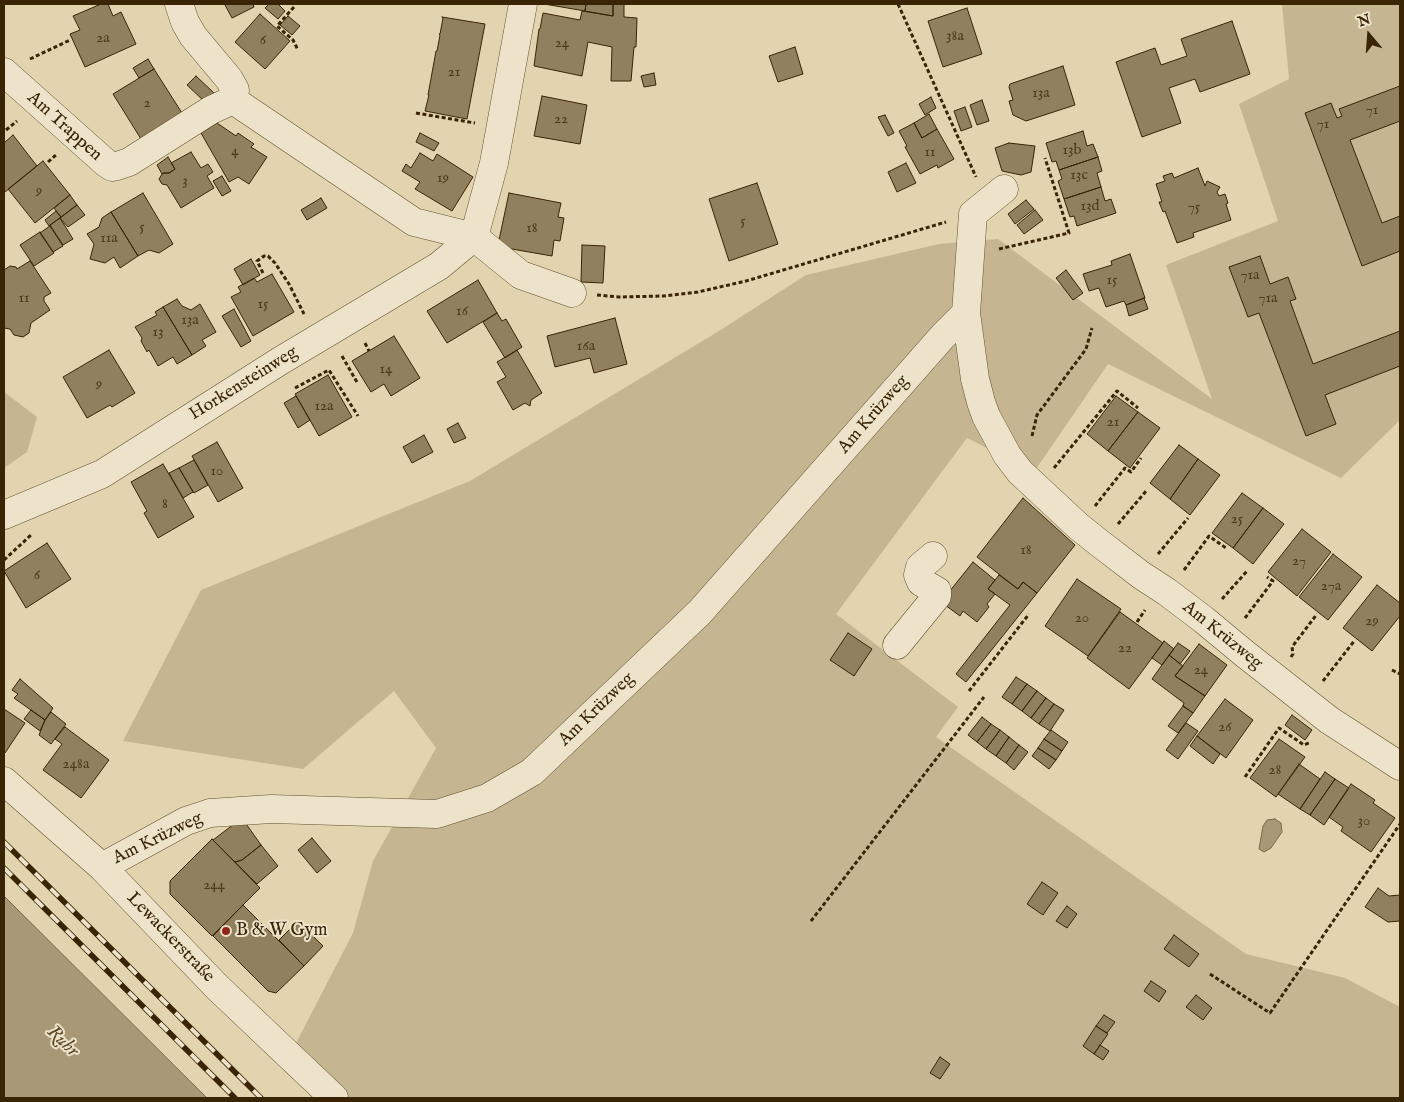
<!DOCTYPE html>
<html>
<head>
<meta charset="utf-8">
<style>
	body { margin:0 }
	#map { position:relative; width:1404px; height:1102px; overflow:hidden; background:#e2d4ae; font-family:"IM FELL English",serif }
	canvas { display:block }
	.frame { position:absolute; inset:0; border:5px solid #392405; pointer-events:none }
	.north { position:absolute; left:1344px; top:10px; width:50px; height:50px; -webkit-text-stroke:4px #ece3ca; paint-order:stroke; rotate:342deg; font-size:14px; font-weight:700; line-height:20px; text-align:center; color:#392405 }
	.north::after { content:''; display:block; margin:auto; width:18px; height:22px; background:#392405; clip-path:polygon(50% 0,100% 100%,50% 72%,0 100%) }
</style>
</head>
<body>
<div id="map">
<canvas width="1404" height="1102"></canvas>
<div class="frame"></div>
<div class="north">N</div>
</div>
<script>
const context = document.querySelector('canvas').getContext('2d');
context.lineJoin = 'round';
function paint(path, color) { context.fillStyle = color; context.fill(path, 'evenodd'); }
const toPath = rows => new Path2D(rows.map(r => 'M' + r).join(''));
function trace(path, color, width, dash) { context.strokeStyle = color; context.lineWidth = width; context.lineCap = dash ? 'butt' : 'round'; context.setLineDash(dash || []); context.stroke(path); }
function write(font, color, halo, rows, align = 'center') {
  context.font = font + ' "IM FELL English",serif'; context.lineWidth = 4; context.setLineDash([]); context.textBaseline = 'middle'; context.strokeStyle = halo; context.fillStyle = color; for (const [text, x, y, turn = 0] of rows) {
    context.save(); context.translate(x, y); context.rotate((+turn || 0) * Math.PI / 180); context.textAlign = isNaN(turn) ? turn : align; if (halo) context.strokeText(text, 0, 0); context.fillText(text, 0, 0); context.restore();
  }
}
paint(toPath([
	[1282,4,1400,4,1400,420,1341,478,1108,364,1034,472,967,438,836,614,958,707,936,737,1246,954,1345,978,1400,1007,1400,1098,347,1098,294,1047,353,933,373,861,436,748,394,691,303,769,123,741,201,590,470,481,719,331,806,275,939,244,998,239,1212,399,1166,265,1278,221,1239,104,1289,79],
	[4,392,37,417,27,452,4,468]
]), '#c5b691');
const water = toPath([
	[1275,819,1281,823,1282,832,1271,848,1264,852,1259,849,1263,826,1267,820,1275,819],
	[4,896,207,1098,4,1098,4,896]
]);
paint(water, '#a99875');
trace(water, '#7c6a48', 1);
const building = toPath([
	[101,4,108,4,113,16,121,12,136,44,85,67,70,34,80,30,73,16,101,4],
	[227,4,253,4,254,7,232,18,225,5,227,4],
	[269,4,278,4,285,11,278,19,265,8,269,4],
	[544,4,586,4,585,11,544,4],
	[586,4,613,4,613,16,585,11,586,4],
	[613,4,624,4,624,17,637,18,636,47,634,47,631,81,611,81,612,47,588,42,582,76,534,66,539,29,540,29,543,13,580,20,582,11,613,16,613,4],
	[967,8,982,54,943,67,928,21,967,8],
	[260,14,290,41,265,69,235,42,260,14],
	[288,16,300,26,292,35,280,25,288,16],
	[442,17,485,24,467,119,425,111,429,95,428,95,436,51,437,51,440,35,439,34,440,34,443,18,442,17],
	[1232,21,1250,74,1200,92,1195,79,1169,88,1181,123,1142,137,1116,62,1155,48,1161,65,1187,56,1181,39,1232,21],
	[795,47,803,74,778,82,769,56,795,47],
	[148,59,154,69,139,78,133,68,148,59],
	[1063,66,1075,105,1026,121,1013,115,1009,101,1013,100,1009,87,1010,84,1063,66],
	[154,69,182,113,141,139,113,94,154,69],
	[654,73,656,85,644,87,641,76,654,73],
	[196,76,214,93,205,102,187,85,196,76],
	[1400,86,1400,121,1350,140,1382,223,1400,216,1400,251,1362,266,1305,113,1331,103,1337,118,1342,116,1339,109,1400,86],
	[542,96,587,105,580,144,534,136,542,96],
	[931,97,936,108,925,115,919,104,931,97],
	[982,100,989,121,977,125,970,105,982,100],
	[965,107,972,127,961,131,954,111,965,107],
	[929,114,937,129,922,138,914,123,929,114],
	[885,115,894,133,888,136,878,117,885,115],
	[217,123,236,136,238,133,254,144,251,147,267,157,249,184,238,177,229,182,201,133,217,123],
	[914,123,922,138,937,129,954,159,938,168,937,165,920,174,905,147,907,146,899,131,914,123],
	[1083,131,1087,146,1093,144,1098,157,1059,170,1056,161,1052,162,1046,143,1083,131],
	[420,133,439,143,434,151,416,142,420,133],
	[13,135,37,166,5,192,4,190,4,143,13,135],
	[1009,143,1035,146,1031,172,1021,175,1002,171,995,148,1009,143],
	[191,152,201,168,208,164,213,172,207,176,214,188,181,208,167,185,162,184,159,179,162,174,164,173,169,173,175,169,171,163,191,152],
	[420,153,433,161,437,154,473,177,452,211,415,189,420,182,402,171,406,164,411,168,420,153],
	[168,157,175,169,169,173,164,173,162,174,157,165,168,157],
	[1098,157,1102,171,1097,173,1101,187,1064,199,1058,181,1062,179,1059,170,1098,157],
	[43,161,70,195,35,223,8,189,43,161],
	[906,163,916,183,897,192,888,172,906,163],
	[1198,168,1205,186,1207,181,1220,187,1217,192,1219,196,1225,194,1228,203,1226,204,1231,220,1193,233,1194,237,1177,243,1165,211,1163,212,1159,202,1162,202,1156,184,1165,181,1163,176,1172,173,1174,178,1198,168],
	[222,176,231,191,222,196,213,181,222,176],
	[757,183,778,244,729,261,709,199,757,183],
	[1101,187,1105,201,1111,199,1116,213,1077,226,1074,216,1070,217,1064,199,1101,187],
	[143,193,173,244,159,253,149,250,138,256,111,212,143,193],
	[509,193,561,203,558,217,564,218,560,241,554,240,552,256,506,248,499,240,509,193],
	[70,195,77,205,61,217,54,208,70,195],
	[321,198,327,208,307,220,301,210,321,198],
	[1026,200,1034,209,1015,224,1008,214,1026,200],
	[77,205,85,215,68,227,60,218,77,205],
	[1035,210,1043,220,1024,234,1017,225,1035,210],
	[56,211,61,217,49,226,45,220,56,211],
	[111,212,138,256,120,268,114,257,105,263,90,259,94,244,87,234,99,227,102,218,111,212],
	[60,218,73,239,63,245,50,225,60,218],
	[50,226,63,246,53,252,40,233,50,226],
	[40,232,54,253,34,266,20,245,40,232],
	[582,245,605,246,603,283,581,282,582,245],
	[1130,254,1145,298,1126,305,1124,301,1106,307,1099,288,1089,291,1083,274,1112,265,1111,261,1130,254],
	[1260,256,1270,284,1288,277,1296,299,1290,301,1313,364,1400,331,1400,366,1325,395,1336,424,1306,436,1259,313,1248,317,1229,267,1260,256],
	[251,259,260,275,243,285,234,269,251,259],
	[30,261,51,293,44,297,44,301,50,310,31,323,29,333,23,337,14,335,10,329,4,328,4,270,10,266,16,267,17,269,30,261],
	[1066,270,1083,293,1073,300,1056,278,1066,270],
	[272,274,294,312,253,336,231,297,241,292,238,287,254,278,257,282,272,274],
	[478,280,497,313,447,343,427,311,478,280],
	[1144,298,1148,309,1129,316,1126,305,1144,298],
	[177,299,182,306,191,310,200,304,216,332,202,340,206,346,192,355,163,307,177,299],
	[163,307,192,355,177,364,173,357,158,366,149,350,147,352,141,341,142,338,135,327,157,315,155,312,163,307],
	[234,309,251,341,241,347,222,316,234,309],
	[497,313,502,321,506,319,522,347,505,358,483,322,497,313],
	[615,318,627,364,594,373,590,358,555,367,547,336,615,318],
	[394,336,420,378,391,396,384,384,371,392,352,361,394,336],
	[109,350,135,393,112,407,110,405,87,418,63,377,109,350],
	[517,350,542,393,531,400,530,406,525,403,513,410,497,382,506,377,497,362,517,350],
	[328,375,352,417,319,436,295,394,328,375],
	[296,396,310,420,298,428,284,403,296,396],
	[1116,396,1138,412,1108,451,1087,434,1116,396],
	[1138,412,1160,428,1130,468,1108,451,1138,412],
	[458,423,466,438,454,443,447,429,458,423],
	[424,435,433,452,412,463,403,447,424,435],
	[217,442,243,488,218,502,192,456,217,442],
	[1179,445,1198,459,1170,499,1150,483,1179,445],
	[1198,459,1220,475,1190,515,1170,499,1198,459],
	[194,460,208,485,194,493,179,468,194,460],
	[163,464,194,517,158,538,144,513,147,511,131,482,163,464],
	[179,468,193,492,183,498,169,473,179,468],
	[1242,493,1263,508,1233,548,1212,533,1242,493],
	[1023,498,1075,545,1037,593,1023,582,1018,589,977,557,1023,498],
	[1263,508,1284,524,1253,564,1233,548,1263,508],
	[1302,529,1331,552,1297,596,1268,572,1302,529],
	[47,543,71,579,26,608,4,571,47,543],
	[1333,554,1362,577,1328,620,1299,597,1333,554],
	[973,562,995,580,988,589,995,594,987,604,989,607,977,622,963,611,960,616,941,602,973,562],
	[999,575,1018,589,1023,582,1037,593,966,682,956,674,1010,605,988,589,999,575],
	[1077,579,1121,609,1088,656,1045,626,1077,579],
	[1377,585,1400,603,1400,616,1372,651,1343,628,1377,585],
	[1120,612,1163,643,1129,689,1087,658,1120,612],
	[848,633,872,649,854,676,830,660,848,633],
	[1164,641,1174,649,1162,665,1152,658,1164,641],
	[1178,643,1190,651,1180,664,1169,655,1178,643],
	[1199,644,1227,665,1205,696,1175,676,1199,644],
	[1169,655,1183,666,1175,676,1205,696,1193,713,1183,706,1184,703,1152,679,1169,655],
	[1016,677,1027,684,1012,704,1002,697,1016,677],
	[20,679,53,708,45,720,14,698,18,694,12,690,20,679],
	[1027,684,1037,691,1022,711,1012,704,1027,684],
	[1037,691,1046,698,1031,718,1022,711,1037,691],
	[1046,698,1054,704,1039,724,1031,718,1046,698],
	[1225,699,1253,720,1226,758,1197,736,1225,699],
	[1054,704,1064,710,1050,731,1039,724,1054,704],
	[1183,706,1193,713,1178,733,1168,726,1183,706],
	[4,709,25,723,5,753,4,752,4,709],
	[31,710,45,720,40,731,24,719,31,710],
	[51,712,66,724,51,744,39,735,45,720,51,712],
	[1292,715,1312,730,1305,740,1285,725,1292,715],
	[982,717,991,724,977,742,968,735,982,717],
	[1186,723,1198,731,1178,759,1166,750,1186,723],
	[991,724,1000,730,986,749,977,742,991,724],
	[65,727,109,760,81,798,43,770,62,744,55,739,65,727],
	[1000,730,1009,737,996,756,986,749,1000,730],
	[1051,730,1068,742,1062,751,1044,739,1051,730],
	[1197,736,1220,754,1213,764,1190,746,1197,736],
	[1009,737,1019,745,1006,763,996,756,1009,737],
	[1044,739,1062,751,1056,760,1038,748,1044,739],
	[1279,739,1305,757,1276,797,1250,778,1279,739],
	[1019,745,1028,752,1014,770,1006,763,1019,745],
	[1038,748,1056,760,1049,769,1032,756,1038,748],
	[1299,764,1320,779,1300,809,1278,794,1299,764],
	[1325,772,1335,779,1310,815,1300,809,1325,772],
	[1335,779,1349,788,1324,825,1310,815,1335,779],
	[1351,784,1375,800,1373,803,1395,818,1371,852,1341,831,1343,827,1329,817,1351,784],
	[242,818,261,845,242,860,235,862,213,840,242,818],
	[312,838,331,861,317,873,298,850,312,838],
	[212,839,260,888,212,936,170,894,170,881,212,839],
	[261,845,278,866,257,884,235,862,242,860,261,845],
	[1042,882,1058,893,1043,915,1027,904,1042,882],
	[1378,888,1389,896,1400,895,1400,921,1388,922,1365,907,1378,888],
	[243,905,304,966,276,993,268,991,213,936,243,905],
	[1067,906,1077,914,1067,928,1056,921,1067,906],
	[298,921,323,946,304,966,279,940,298,921],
	[1174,935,1199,954,1189,967,1164,949,1174,935],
	[1151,981,1166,991,1159,1002,1144,991,1151,981],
	[1196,995,1212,1008,1203,1020,1186,1007,1196,995],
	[1104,1015,1115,1022,1107,1033,1096,1026,1104,1015],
	[1096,1026,1108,1034,1094,1054,1083,1046,1096,1026],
	[1100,1045,1109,1051,1103,1060,1094,1054,1100,1045],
	[940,1057,950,1064,940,1079,930,1073,940,1057]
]);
paint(building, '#91805d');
trace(building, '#392405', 1);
const minor = toPath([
	[179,4,185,22,193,36,229,79,235,90,233,100,414,222,474,237,521,275,572,293],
	[4,72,106,163,112,167,117,166,129,162,211,110,233,100],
	[1004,189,973,214,966,313,975,379,981,402,986,416,1007,455,1020,472,1078,526,1098,542,1141,575,1167,592,1204,620,1245,654,1329,720,1400,766],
	[4,515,102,474,280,361,439,266,474,237,494,163,523,4],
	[897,645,937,596,937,591,921,582,918,575,920,567,933,556],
	[4,781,102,867,217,987,334,1098],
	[102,867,186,821,210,813,271,809,437,814,487,798,532,772,700,612,943,336,966,313]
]);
trace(minor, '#63502f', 29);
trace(toPath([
	[898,4,976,177],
	[294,7,277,26,293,40,298,50],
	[30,59,70,40],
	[416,113,475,123],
	[6,130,17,121],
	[48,162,57,154],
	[999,249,1069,233,1045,158],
	[263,273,257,261,264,256,268,256,275,263,289,284,304,314],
	[597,295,619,297,663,296,698,292,746,281,946,222],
	[365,343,369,351],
	[342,356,358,384],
	[295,388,329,370,358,416],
	[1032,436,1037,415,1086,349,1092,328],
	[1054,468,1117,391,1138,408],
	[1095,506,1125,468,1131,472,1141,458],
	[1118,524,1147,490],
	[1158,554,1188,518],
	[4,560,31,535],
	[1184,570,1209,536,1226,548],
	[1222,599,1248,570],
	[1245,618,1273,581,1267,577],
	[1137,622,1145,610],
	[1291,657,1293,654,1292,647,1317,614],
	[1392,670,1400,674],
	[1323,681,1355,640],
	[969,691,1029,614],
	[1245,777,1279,728,1304,745,1311,742],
	[811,921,984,697],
	[1210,974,1270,1013,1400,824]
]), '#392405', 3, [4, 2.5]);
trace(minor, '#ece3ca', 28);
const rail = toPath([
	[4,842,261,1098],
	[4,868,235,1098]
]);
trace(rail, '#392405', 5.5);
trace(rail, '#ece3ca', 4, [11]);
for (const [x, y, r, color] of [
	[226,931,5,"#8f2418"]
]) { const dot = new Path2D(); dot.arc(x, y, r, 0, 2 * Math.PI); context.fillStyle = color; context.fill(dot); trace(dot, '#ece3ca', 2); }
write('15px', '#4f3b1b', null, [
	["38a",955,37],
	["2a",103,39],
	["6",263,41],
	["24",562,44],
	["21",454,73],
	["13a",1041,94],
	["2",147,104],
	["71",1372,111],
	["22",561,120],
	["71",1323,125],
	["13b",1072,151],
	["4",235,152],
	["11",930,153],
	["13c",1079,176],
	["19",443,179],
	["3",185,182],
	["9",39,192],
	["13d",1090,207],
	["75",1194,208],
	["5",743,222],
	["5",142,228],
	["18",532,229],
	["11a",109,239],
	["71a",1250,276],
	["15",1112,281],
	["11",24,299],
	["71a",1268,299],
	["15",263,305],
	["16",462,312],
	["13a",190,321],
	["13",158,333],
	["16a",586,347],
	["14",386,370],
	["9",99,385],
	["12a",324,407],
	["21",1113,423],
	["10",217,472],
	["8",165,505],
	["25",1237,520],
	["18",1026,551],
	["27",1299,562],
	["6",37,576],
	["27a",1331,587],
	["20",1082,619],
	["29",1372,622],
	["22",1125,649],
	["24",1201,671],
	["26",1225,728],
	["248a",76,765],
	["28",1275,771],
	["30",1364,822],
	["244",214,886]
]);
write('18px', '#392405', '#ece3ca', [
	["Am Trappen",64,127,42],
	["Horkensteinweg",244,384,-32],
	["Am Krüzweg",874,415,-49],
	["Am Krüzweg",1222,636,39],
	["Am Krüzweg",597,710,-44],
	["Am Krüzweg",158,839,-26],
	["Lewackerstraße",170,938,46]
]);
write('18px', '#392405', '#ece3ca', [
	["B & W Gym",236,931]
], 'left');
write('italic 19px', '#5b4727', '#ece3ca', [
	["Ruhr",62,1042,44]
]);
</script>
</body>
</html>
